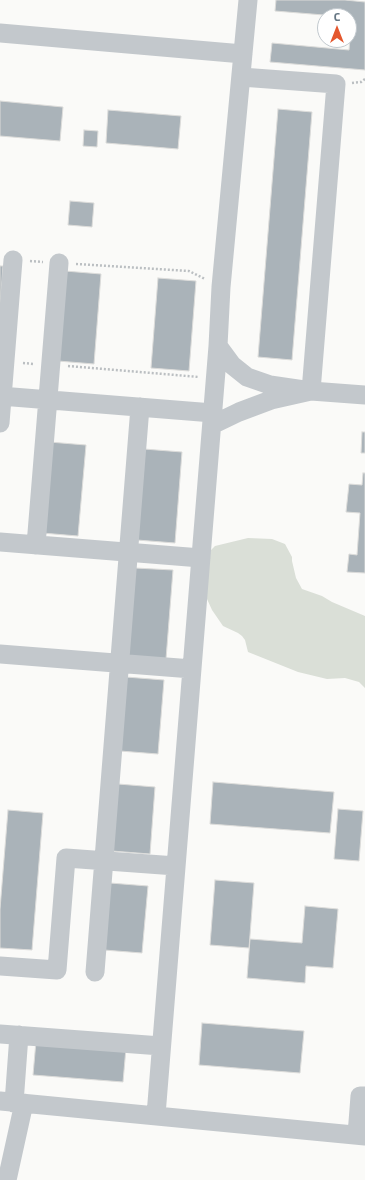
<!DOCTYPE html>
<html>
<head>
<meta charset="utf-8">
<style>
	body { margin:0 }
	#map { position:relative; width:365px; height:1180px; overflow:hidden; background:#fafaf8; font-family:"Exo 2",sans-serif }
	canvas { display:block }
	.north { position:absolute; left:317px; top:8px; width:40px; height:40px; box-sizing:border-box; background:#fff; border:1px solid #c1c8cd; border-radius:50%; rotate:0deg; font-size:11px; font-weight:700; line-height:16px; text-align:center; color:#657683 }
	.north::after { content:''; display:block; margin:auto; width:14px; height:18px; background:#e4572e; clip-path:polygon(50% 0,100% 100%,50% 72%,0 100%) }
</style>
</head>
<body>
<div id="map">
<canvas width="365" height="1180"></canvas>
<div class="north">С</div>
</div>
<script>
const context = document.querySelector('canvas').getContext('2d');
context.lineJoin = 'round';
function paint(path, color) { context.fillStyle = color; context.fill(path, 'evenodd'); }
const toPath = rows => new Path2D(rows.map(r => 'M' + r).join(''));
function trace(path, color, width, dash) { context.strokeStyle = color; context.lineWidth = width; context.lineCap = dash ? 'butt' : 'round'; context.setLineDash(dash || []); context.stroke(path); }
paint(toPath([
	[248,538,272,539,285,544,292,557,292,561,296,578,302,589,322,596,332,602,365,616,365,688,359,682,345,678,327,679,298,672,248,652,245,640,242,636,238,633,223,626,212,610,207,599,205,580,206,555,215,546]
]), '#dadfd7');
const building = toPath([
	[276,0,345,0,365,2,365,70,270,62,272,43,349,50,352,17,349,17,349,16,336,16,275,11,276,0],
	[0,101,63,107,60,141,0,136,0,101],
	[278,109,312,112,292,360,258,357,278,109],
	[108,110,181,116,178,149,106,143,108,110],
	[84,130,98,131,97,147,83,146,84,130],
	[70,201,94,203,92,227,68,225,70,201],
	[0,266,3,266,0,309,0,266],
	[65,271,101,274,94,364,58,361,65,271],
	[158,278,196,281,189,371,151,368,158,278],
	[362,432,365,432,365,453,361,453,362,432],
	[49,442,86,445,78,536,42,533,49,442],
	[144,449,182,452,175,543,137,540,144,449],
	[363,473,365,473,365,573,347,572,349,554,357,555,360,513,346,512,349,484,362,485,363,473],
	[135,568,173,570,166,659,128,656,135,568],
	[126,677,164,680,158,754,120,751,126,677],
	[213,782,334,792,330,833,210,824,213,782],
	[118,784,155,787,150,854,112,851,118,784],
	[338,809,363,811,359,861,334,859,338,809],
	[8,810,43,813,32,950,0,948,0,909,8,810],
	[215,880,254,883,249,948,210,945,215,880],
	[110,883,148,886,142,953,104,950,110,883],
	[305,906,338,909,333,968,306,966,305,983,247,978,250,939,302,943,305,906],
	[202,1023,304,1031,300,1073,199,1065,202,1023],
	[36,1041,126,1048,123,1082,33,1075,36,1041]
]);
paint(building, '#aab3b9');
trace(building, '#dcdcda', 1);
trace(toPath([
	[352,83,361,82,365,79],
	[30,261,43,262],
	[76,264,189,271,205,279],
	[23,363,34,364],
	[68,366,199,377]
]), '#bbbfc2', 2.5, [2, 2]);
trace(toPath([
	[0,33,243,54],
	[218,346,232,365,247,377,270,385,311,391,365,395],
	[0,396,213,413],
	[0,423,13,260],
	[212,425,239,412,271,400,311,391,336,84,241,77],
	[0,542,201,558],
	[36,545,59,263],
	[0,654,192,669],
	[0,966,57,970,66,858,176,866],
	[95,972,140,407],
	[0,1034,161,1046],
	[0,1101,365,1136],
	[14,1103,19,1035],
	[156,1115,218,346,221,287,248,0],
	[357,1135,360,1096,365,1096],
	[7,1180,24,1103]
]), '#c3c8cc', 19);
</script>
</body>
</html>
